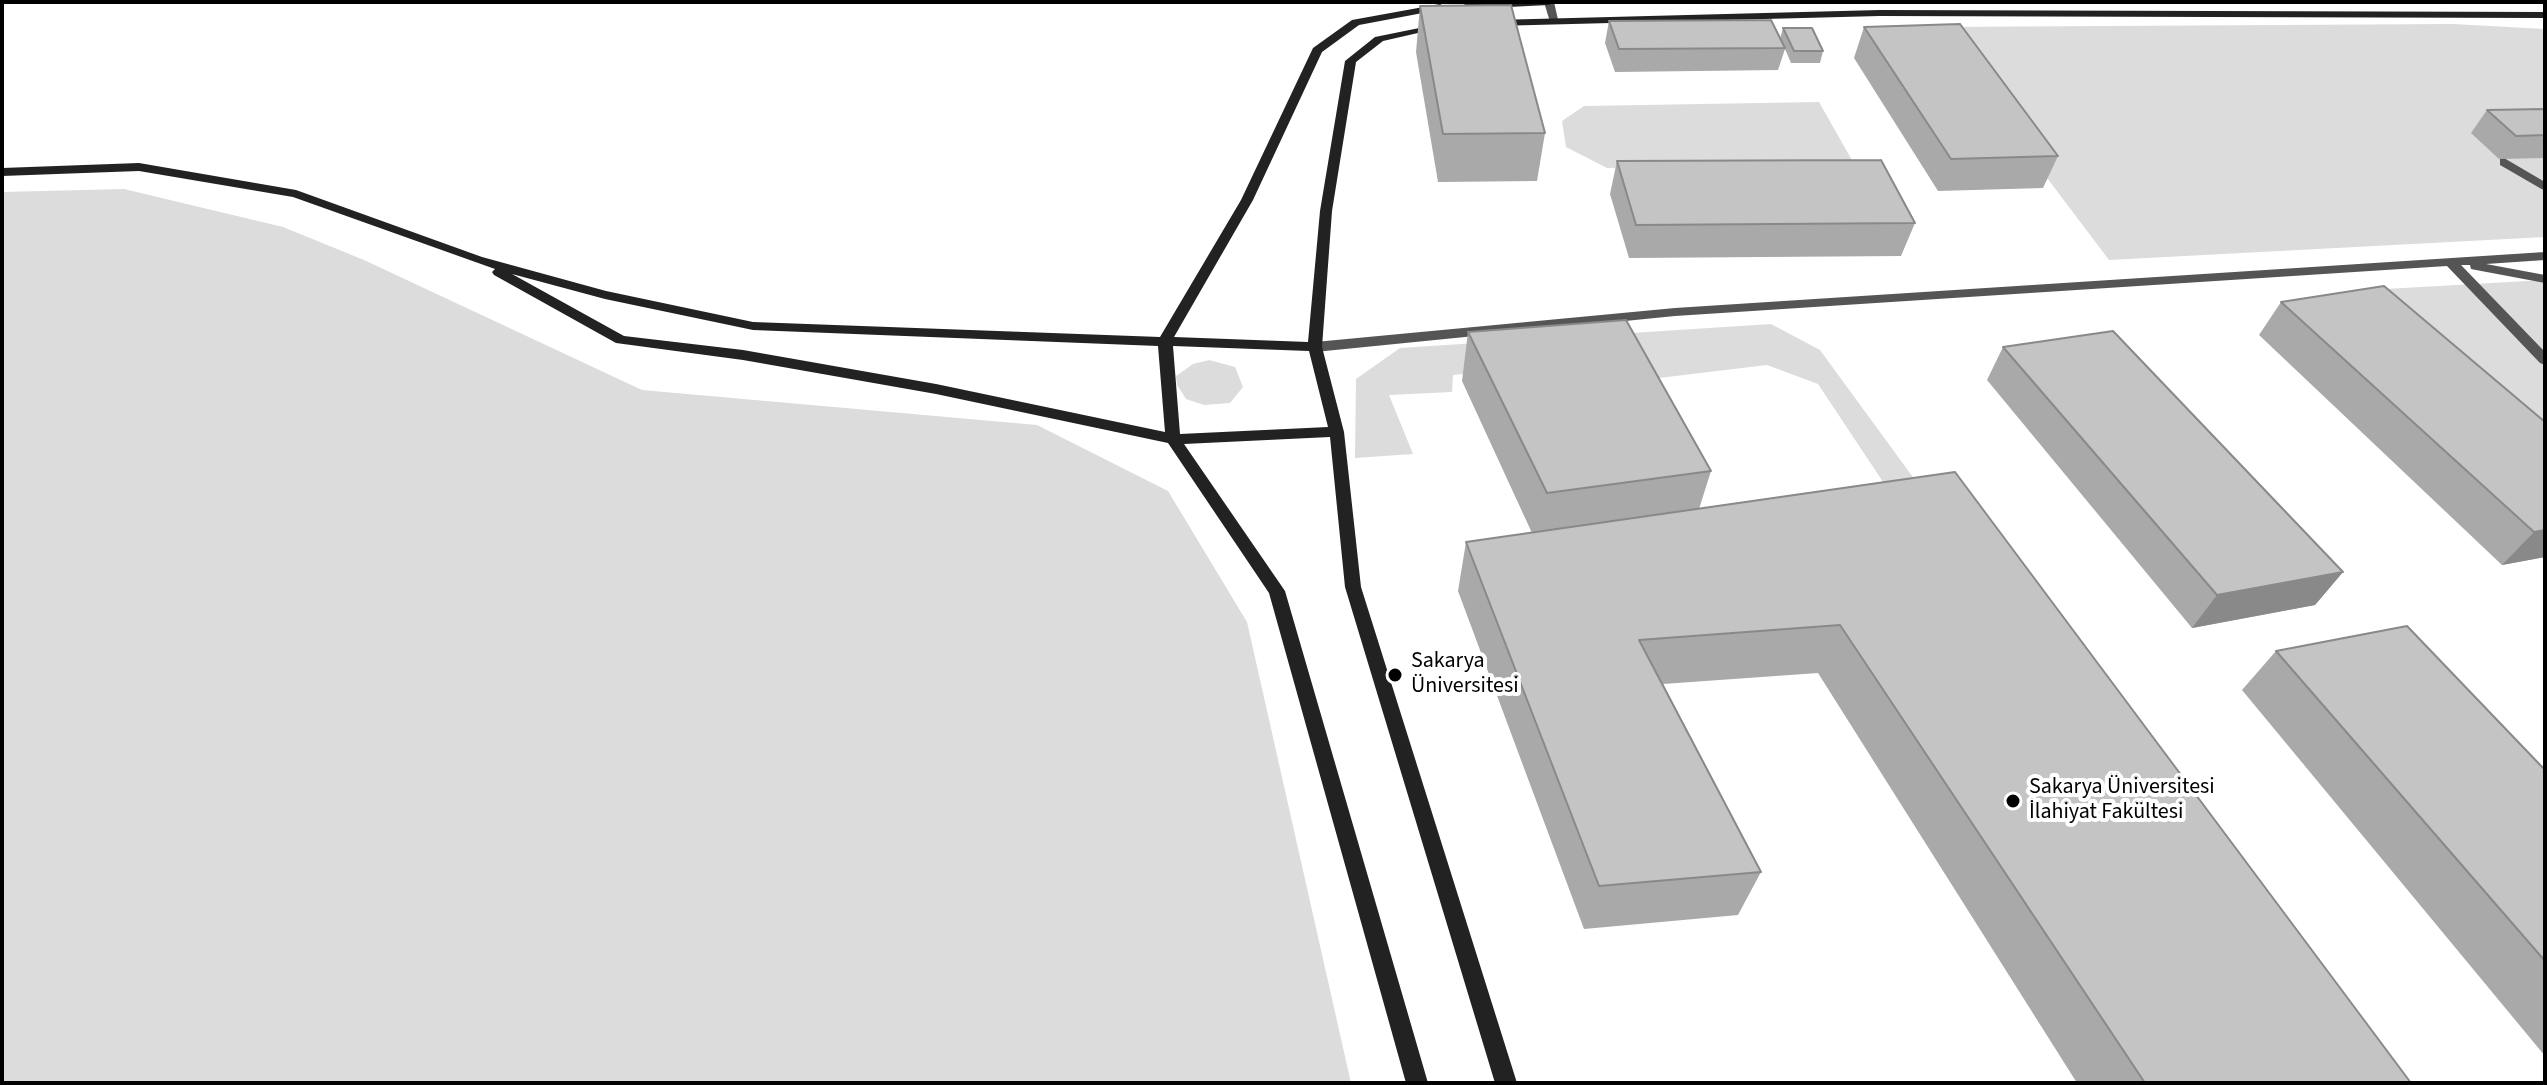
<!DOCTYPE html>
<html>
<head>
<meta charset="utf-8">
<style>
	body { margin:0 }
	#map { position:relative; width:2547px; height:1085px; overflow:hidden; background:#fff; font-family:"Source Sans 3",sans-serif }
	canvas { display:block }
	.frame { position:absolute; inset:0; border:4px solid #000; pointer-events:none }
</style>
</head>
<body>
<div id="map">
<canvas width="2547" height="1085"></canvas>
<div class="frame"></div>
</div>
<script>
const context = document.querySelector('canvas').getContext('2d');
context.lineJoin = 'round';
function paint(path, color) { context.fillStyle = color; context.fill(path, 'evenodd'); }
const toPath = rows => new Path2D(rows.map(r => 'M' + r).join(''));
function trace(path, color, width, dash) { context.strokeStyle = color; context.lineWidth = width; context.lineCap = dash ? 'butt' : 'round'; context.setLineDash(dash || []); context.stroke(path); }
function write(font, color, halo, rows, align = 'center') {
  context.font = font + ' "Source Sans 3",sans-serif'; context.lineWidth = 8; context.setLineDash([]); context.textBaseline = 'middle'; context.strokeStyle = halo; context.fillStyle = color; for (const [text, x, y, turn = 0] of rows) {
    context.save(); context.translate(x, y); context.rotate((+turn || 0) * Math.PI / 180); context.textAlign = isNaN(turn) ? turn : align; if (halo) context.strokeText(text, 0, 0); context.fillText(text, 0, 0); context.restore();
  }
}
paint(toPath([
	[2453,24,2545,29,2545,237,2109,260,1933,27],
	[1819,102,1853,162,1607,168,1566,147,1562,121,1584,106],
	[124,189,283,227,364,260,642,390,1037,425,1168,491,1247,622,1351,1083,2,1083,2,192],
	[2545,280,2545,459,2350,291],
	[1771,324,1820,350,1934,506,1901,509,1818,384,1767,365,1634,381,1619,358,1453,375,1452,392,1389,395,1413,454,1355,458,1356,379,1400,348],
	[1209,360,1235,367,1243,387,1230,403,1204,405,1186,399,1177,385,1176,376,1193,364]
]), '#dcdcdc');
paint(toPath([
	[1544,2,1554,2,1559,24,1550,22,1544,2],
	[2504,158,2545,182,2545,191,2500,165,2500,159,2504,158],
	[2545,252,2545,260,2486,264,2545,275,2545,283,2476,270,2471,269,2470,265,2461,265,2545,352,2545,365,2540,363,2447,266,1675,316,1315,352,1308,347,1315,342,1675,308,2545,252]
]), '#555');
paint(toPath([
	[1484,2,1554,2,1549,5,1467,9,1462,6,1467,3,1484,2],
	[1440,4,1445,7,1444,9,1359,25,1322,52,1253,200,1174,337,1308,342,1320,211,1345,61,1375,37,1444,23,1444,27,1383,41,1356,62,1332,211,1322,347,1344,432,1361,587,1517,1083,1495,1083,1345,587,1330,437,1184,444,1285,591,1428,1083,1406,1083,1269,593,1168,443,936,394,743,360,616,343,494,275,492,272,495,269,293,197,139,171,2,176,2,168,139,163,296,190,482,257,606,291,753,322,1160,337,1241,200,1313,48,1352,20,1440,4],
	[512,274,605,299,753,330,1158,346,1165,432,936,384,743,350,624,336,512,274],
	[1173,346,1309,351,1328,427,1180,434,1173,346],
	[1880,10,2545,12,2545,18,1880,16,1495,26,1490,23,1495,20,1880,10]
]), '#222');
paint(toPath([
	[1420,6,1545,133,1537,181,1438,182,1416,52],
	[1609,21,1780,39,1783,28,1823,51,1820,63,1791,63,1785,49,1778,70,1615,72,1605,43],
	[1864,27,2058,156,2043,188,1938,191,1854,58],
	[2545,109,2545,158,2499,159,2471,133,2487,110],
	[1617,161,1915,223,1901,256,1629,258,1610,194],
	[2281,302,2545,422,2545,557,2502,565,2259,335],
	[1468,332,1711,471,1699,509,2411,1083,2077,1083,1818,673,1663,684,1761,872,1738,915,1584,929,1458,591,1466,542,1532,533,1462,381],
	[2003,347,2343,572,2315,605,2192,628,1987,380],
	[2276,651,2545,770,2545,1056,2242,690]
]), '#a9a9a9');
paint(toPath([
	[2545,530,2545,557,2502,565,2534,532],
	[2343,572,2315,605,2192,628,2217,595]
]), '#898989');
const building = toPath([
	[1511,5,1545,133,1443,134,1420,6,1511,5],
	[1771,20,1785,48,1619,49,1609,21,1771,20],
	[1960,24,2058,156,1951,159,1864,27,1960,24],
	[1783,28,1812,28,1823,51,1794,51,1783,28],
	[2545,109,2545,135,2516,136,2487,110,2545,109],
	[1881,160,1915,223,1636,225,1617,161,1881,160],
	[2384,286,2545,422,2545,530,2534,532,2281,302,2384,286],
	[1626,320,1711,471,1547,493,1468,332,1626,320],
	[2113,331,2343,572,2217,595,2003,347,2113,331],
	[1955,472,2411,1083,2145,1083,1840,625,1639,640,1761,872,1599,886,1466,542,1955,472],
	[2407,626,2545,770,2545,961,2276,651,2407,626]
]);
paint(building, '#c4c4c4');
trace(building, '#898989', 2);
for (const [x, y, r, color] of [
	[1395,675,8,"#000"],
	[2013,801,8,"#000"]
]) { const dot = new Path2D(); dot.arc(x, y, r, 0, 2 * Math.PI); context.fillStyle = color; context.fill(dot); trace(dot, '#fff', 3); }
write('22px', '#000', '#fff', [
	["Sakarya",1411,662],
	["Üniversitesi",1411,687],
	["Sakarya Üniversitesi",2029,788],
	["İlahiyat Fakültesi",2029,813]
], 'left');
</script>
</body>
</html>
